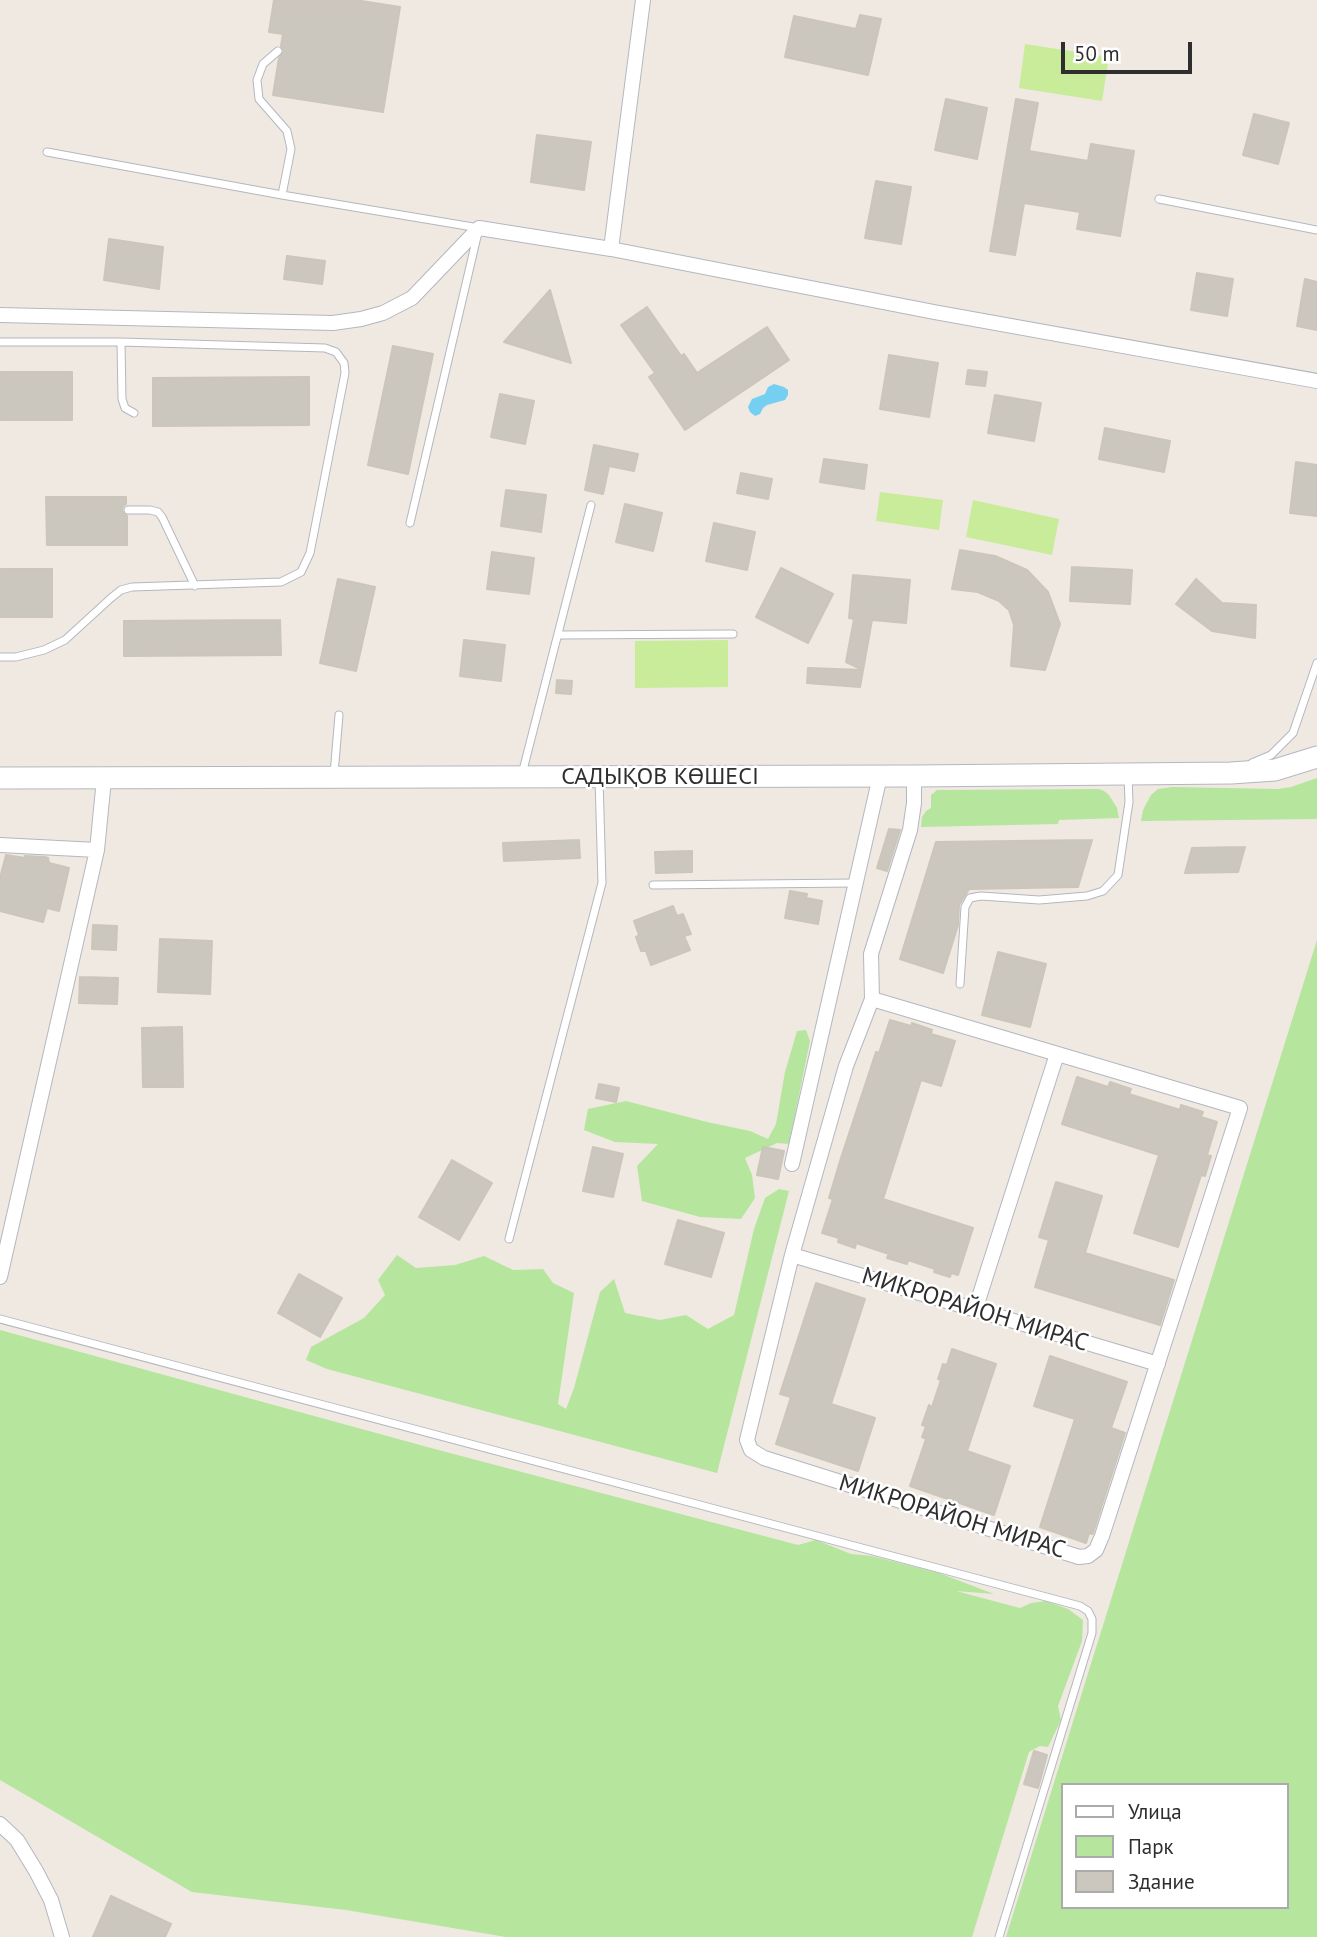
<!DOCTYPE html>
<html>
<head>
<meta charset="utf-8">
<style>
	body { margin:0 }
	#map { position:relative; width:1317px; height:1937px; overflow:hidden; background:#efe9e1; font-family:"PT Sans",sans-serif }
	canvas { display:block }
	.legend { position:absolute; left:1061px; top:1783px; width:228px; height:126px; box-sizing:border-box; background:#fff; border:2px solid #ababab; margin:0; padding:9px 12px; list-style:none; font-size:21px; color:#2e2e2e }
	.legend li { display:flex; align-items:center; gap:14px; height:35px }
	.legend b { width:35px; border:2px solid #ababab }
	.scale { position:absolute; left:1061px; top:42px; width:131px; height:32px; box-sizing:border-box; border:4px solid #2e2e2e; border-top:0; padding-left:9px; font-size:21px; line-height:24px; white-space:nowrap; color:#2e2e2e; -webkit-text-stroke:5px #fff; paint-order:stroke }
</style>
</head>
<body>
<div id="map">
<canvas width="1317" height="1937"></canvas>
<ul class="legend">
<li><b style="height:9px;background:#fff"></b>Улица</li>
<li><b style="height:19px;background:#b6e59e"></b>Парк</li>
<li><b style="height:19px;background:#cbc7bf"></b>Здание</li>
</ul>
<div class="scale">50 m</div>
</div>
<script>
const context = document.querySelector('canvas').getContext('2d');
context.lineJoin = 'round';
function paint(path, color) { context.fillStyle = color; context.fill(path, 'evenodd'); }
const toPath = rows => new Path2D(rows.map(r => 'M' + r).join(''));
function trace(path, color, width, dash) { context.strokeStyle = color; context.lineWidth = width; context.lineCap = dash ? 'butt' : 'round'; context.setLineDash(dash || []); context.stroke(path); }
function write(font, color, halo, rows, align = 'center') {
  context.font = font + ' "PT Sans",sans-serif'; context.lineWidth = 5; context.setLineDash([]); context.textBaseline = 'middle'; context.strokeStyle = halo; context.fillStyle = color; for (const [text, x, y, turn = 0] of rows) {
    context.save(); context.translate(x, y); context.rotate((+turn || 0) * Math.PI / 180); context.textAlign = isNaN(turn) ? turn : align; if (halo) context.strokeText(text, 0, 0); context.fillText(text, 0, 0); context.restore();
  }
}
paint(toPath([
	[1317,778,1317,819,1141,821,1143,810,1151,795,1158,789,1172,787,1278,789,1291,787],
	[1099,789,1104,791,1109,795,1117,808,1119,818,1059,820,1058,824,921,827,922,817,926,811,931,808,931,795,937,790],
	[1317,940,1317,1937,1006,1937,1085,1683],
	[1063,1785,1287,1785,1287,1907,1063,1907],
	[806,1030,810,1041,789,1144,777,1143,745,1158,752,1175,755,1198,741,1219,700,1217,642,1201,637,1166,658,1144,615,1142,584,1130,588,1109,626,1101,707,1122,750,1131,768,1139,776,1124,785,1072,797,1031],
	[779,1189,789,1191,717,1473,327,1369,306,1360,311,1347,364,1318,385,1295,378,1280,397,1255,416,1268,455,1265,484,1256,513,1270,543,1269,553,1283,574,1293,558,1404,566,1409,574,1388,600,1292,614,1279,625,1313,660,1320,686,1315,708,1329,734,1315,754,1229,765,1198],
	[0,1330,431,1448,798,1545,816,1540,851,1554,872,1556,939,1573,994,1594,956,1591,1020,1608,1031,1603,1046,1601,1068,1609,1083,1620,1082,1641,1058,1706,1061,1720,1048,1747,1040,1746,1029,1752,972,1937,506,1937,346,1910,192,1892,0,1780]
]), '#b6e59e');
paint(toPath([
	[1025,44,1109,57,1102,101,1019,88],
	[880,492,943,500,939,530,876,521],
	[973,500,1059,519,1052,555,966,537],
	[728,640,728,687,635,688,635,641]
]), '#c9ec9a');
paint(toPath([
	[774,384,784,387,788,390,788,395,785,400,767,405,763,408,760,414,755,416,750,412,748,407,752,399,765,394,768,387]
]), '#75cff0');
const building = toPath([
	[274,0,355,0,400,7,383,112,273,95,279,58,284,51,281,46,283,34,269,32,274,0],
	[860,15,881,19,868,75,785,57,794,16,856,29,860,15],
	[946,99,987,108,977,159,935,150,946,99],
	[1016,99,1038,103,1029,151,1088,161,1091,144,1134,151,1120,236,1077,229,1080,212,1024,203,1015,255,990,251,1016,99],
	[1254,114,1289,123,1278,164,1243,155,1254,114],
	[537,135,591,142,584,190,531,182,537,135],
	[876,181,911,187,901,244,865,238,876,181],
	[109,239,163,247,159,289,104,280,109,239],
	[287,256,325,261,322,284,284,279,287,256],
	[1197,273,1233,279,1227,316,1191,310,1197,273],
	[1305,279,1317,282,1317,330,1297,326,1305,279],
	[550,290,571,363,504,342,550,290],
	[647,307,681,356,684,354,697,373,767,327,789,360,685,430,649,377,655,373,621,325,647,307],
	[393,346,433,354,408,474,368,465,393,346],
	[889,355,938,363,929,417,880,409,889,355],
	[968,370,987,372,985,386,966,384,968,370],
	[0,372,72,372,72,420,0,420,0,372],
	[309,377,309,425,153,426,153,378,309,377],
	[500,394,534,401,525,444,491,437,500,394],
	[995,395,1041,403,1034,441,988,433,995,395],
	[1105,428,1170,441,1164,472,1099,459,1105,428],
	[594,445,638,454,634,471,609,466,603,494,585,490,594,445],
	[824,459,867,465,864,489,820,482,824,459],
	[1296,462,1317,465,1317,516,1290,513,1296,462],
	[741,473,772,479,768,499,737,493,741,473],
	[506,490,546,495,541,532,501,526,506,490],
	[46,497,126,497,126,504,123,506,122,511,127,516,127,545,47,545,46,497],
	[625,504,662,513,653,551,616,542,625,504],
	[714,523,755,532,747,570,706,561,714,523],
	[960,550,995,556,1027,570,1048,592,1060,624,1045,670,1011,666,1014,625,1009,610,999,601,978,592,952,589,960,550],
	[492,552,534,558,529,594,487,589,492,552],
	[1072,567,1132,570,1130,604,1070,601,1072,567],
	[781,568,833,594,808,643,756,617,781,568],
	[0,569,52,569,52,617,0,617,0,569],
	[853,575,910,580,906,623,872,620,860,687,807,683,808,668,863,670,846,662,854,619,849,618,853,575],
	[338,579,375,587,356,671,320,663,338,579],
	[1196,579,1222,603,1256,605,1255,638,1212,631,1176,604,1196,579],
	[280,620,281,655,124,656,124,621,280,620],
	[464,640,505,645,501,681,460,676,464,640],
	[557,680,572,681,571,694,556,693,557,680],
	[889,829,900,830,887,871,877,868,889,829],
	[579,840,580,858,504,861,503,843,579,840],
	[1092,840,1078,887,969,889,959,905,958,925,943,973,900,959,936,842,1092,840],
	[1245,847,1238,872,1185,873,1192,848,1245,847],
	[692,851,692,872,656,873,655,852,692,851],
	[6,855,25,858,25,856,45,857,48,858,49,863,69,868,59,911,47,908,43,922,0,911,0,878,6,855],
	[790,891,807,894,806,898,822,901,818,924,785,918,790,891],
	[673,906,677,916,683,914,691,934,684,936,690,950,651,965,646,951,641,951,636,937,639,935,634,921,673,906],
	[93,925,117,926,116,950,92,949,93,925],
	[160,939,212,941,210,994,158,992,160,939],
	[998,952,1046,964,1030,1027,982,1015,998,952],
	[80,977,118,978,117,1004,79,1003,80,977],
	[890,1020,911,1026,912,1023,932,1030,931,1034,955,1041,941,1086,921,1080,883,1199,973,1228,958,1275,951,1273,950,1277,934,1272,935,1269,908,1260,907,1264,887,1258,889,1254,856,1243,855,1248,838,1242,839,1238,822,1233,833,1199,829,1198,841,1158,876,1052,879,1053,890,1020],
	[182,1027,183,1087,143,1087,142,1028,182,1027],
	[1077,1077,1108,1087,1110,1082,1131,1089,1129,1094,1180,1110,1181,1105,1203,1112,1201,1117,1217,1122,1207,1155,1211,1156,1205,1176,1201,1175,1178,1247,1134,1233,1159,1155,1062,1124,1077,1077],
	[599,1084,619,1088,616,1102,596,1098,599,1084],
	[593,1147,623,1154,613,1197,583,1191,593,1147],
	[763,1147,784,1151,778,1179,757,1175,763,1147],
	[452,1160,492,1183,459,1240,419,1217,452,1160],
	[1056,1182,1102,1196,1085,1253,1174,1280,1160,1325,1035,1287,1049,1240,1039,1237,1056,1182],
	[678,1220,724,1233,711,1277,665,1264,678,1220],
	[299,1274,342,1298,320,1337,278,1313,299,1274],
	[816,1283,865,1299,831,1404,875,1418,858,1471,776,1444,791,1397,780,1394,816,1283],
	[952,1349,996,1364,967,1451,1010,1466,994,1515,910,1486,926,1439,922,1437,926,1426,922,1425,929,1405,932,1407,941,1380,938,1379,943,1364,947,1365,952,1349],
	[1050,1356,1127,1382,1111,1428,1125,1433,1093,1533,1092,1534,1089,1533,1086,1543,1040,1527,1075,1419,1034,1406,1050,1356],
	[1034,1751,1047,1755,1038,1788,1024,1784,1034,1751],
	[111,1896,171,1924,165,1937,93,1937,111,1896]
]);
paint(building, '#cbc7bf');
trace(building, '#cbc5ba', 2);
const lane = toPath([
	[278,51,263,64,257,80,259,99,287,131,291,149,282,195,479,228,410,523],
	[47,152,282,195],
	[1159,199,1317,230],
	[0,342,121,342,325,348,336,352,344,363,345,373,310,553,301,572,281,582,132,587,121,590,111,598,65,640,44,650,16,657,0,657],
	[121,342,122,399,125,408,134,413],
	[128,510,150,510,158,512,162,517,195,586],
	[558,635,733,634],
	[1252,763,1271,755,1293,733,1317,663],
	[334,774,339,715],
	[522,774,591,505],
	[653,885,855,883],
	[960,984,965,907,970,898,981,896,1039,900,1087,896,1103,891,1118,875,1129,802,1128,775],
	[509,1239,602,883,599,778],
	[0,1319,1080,1606,1088,1611,1092,1619,1092,1633,999,1937]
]);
const street = toPath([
	[611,249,643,0],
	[0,315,333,323,361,319,383,313,412,298,479,228,611,249,934,312,1317,381],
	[0,845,97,850,104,779],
	[872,999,1240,1108,1102,1536,1096,1550,1088,1556,1079,1557,764,1458,751,1450,747,1440,792,1255,846,1066,872,999,871,954,910,830,914,803,914,776],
	[792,1164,880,776],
	[792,1255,1158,1364],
	[0,1277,97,850],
	[975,1310,1057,1054],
	[0,1824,17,1840,36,1871,51,1900,62,1937]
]);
const secondary = toPath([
	[0,778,914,776,1231,773,1275,770,1317,757]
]);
trace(lane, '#b4b7c1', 9);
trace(street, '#b4b7c1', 16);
trace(secondary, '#b4b7c1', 23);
trace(lane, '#fff', 7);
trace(street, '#fff', 14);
trace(secondary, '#fff', 21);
write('24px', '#2e2e2e', '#fff', [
	["САДЫҚОВ КӨШЕСІ",660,777],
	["МИКРОРАЙОН МИРАС",975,1310,17],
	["МИКРОРАЙОН МИРАС",952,1517,17]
]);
</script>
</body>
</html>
